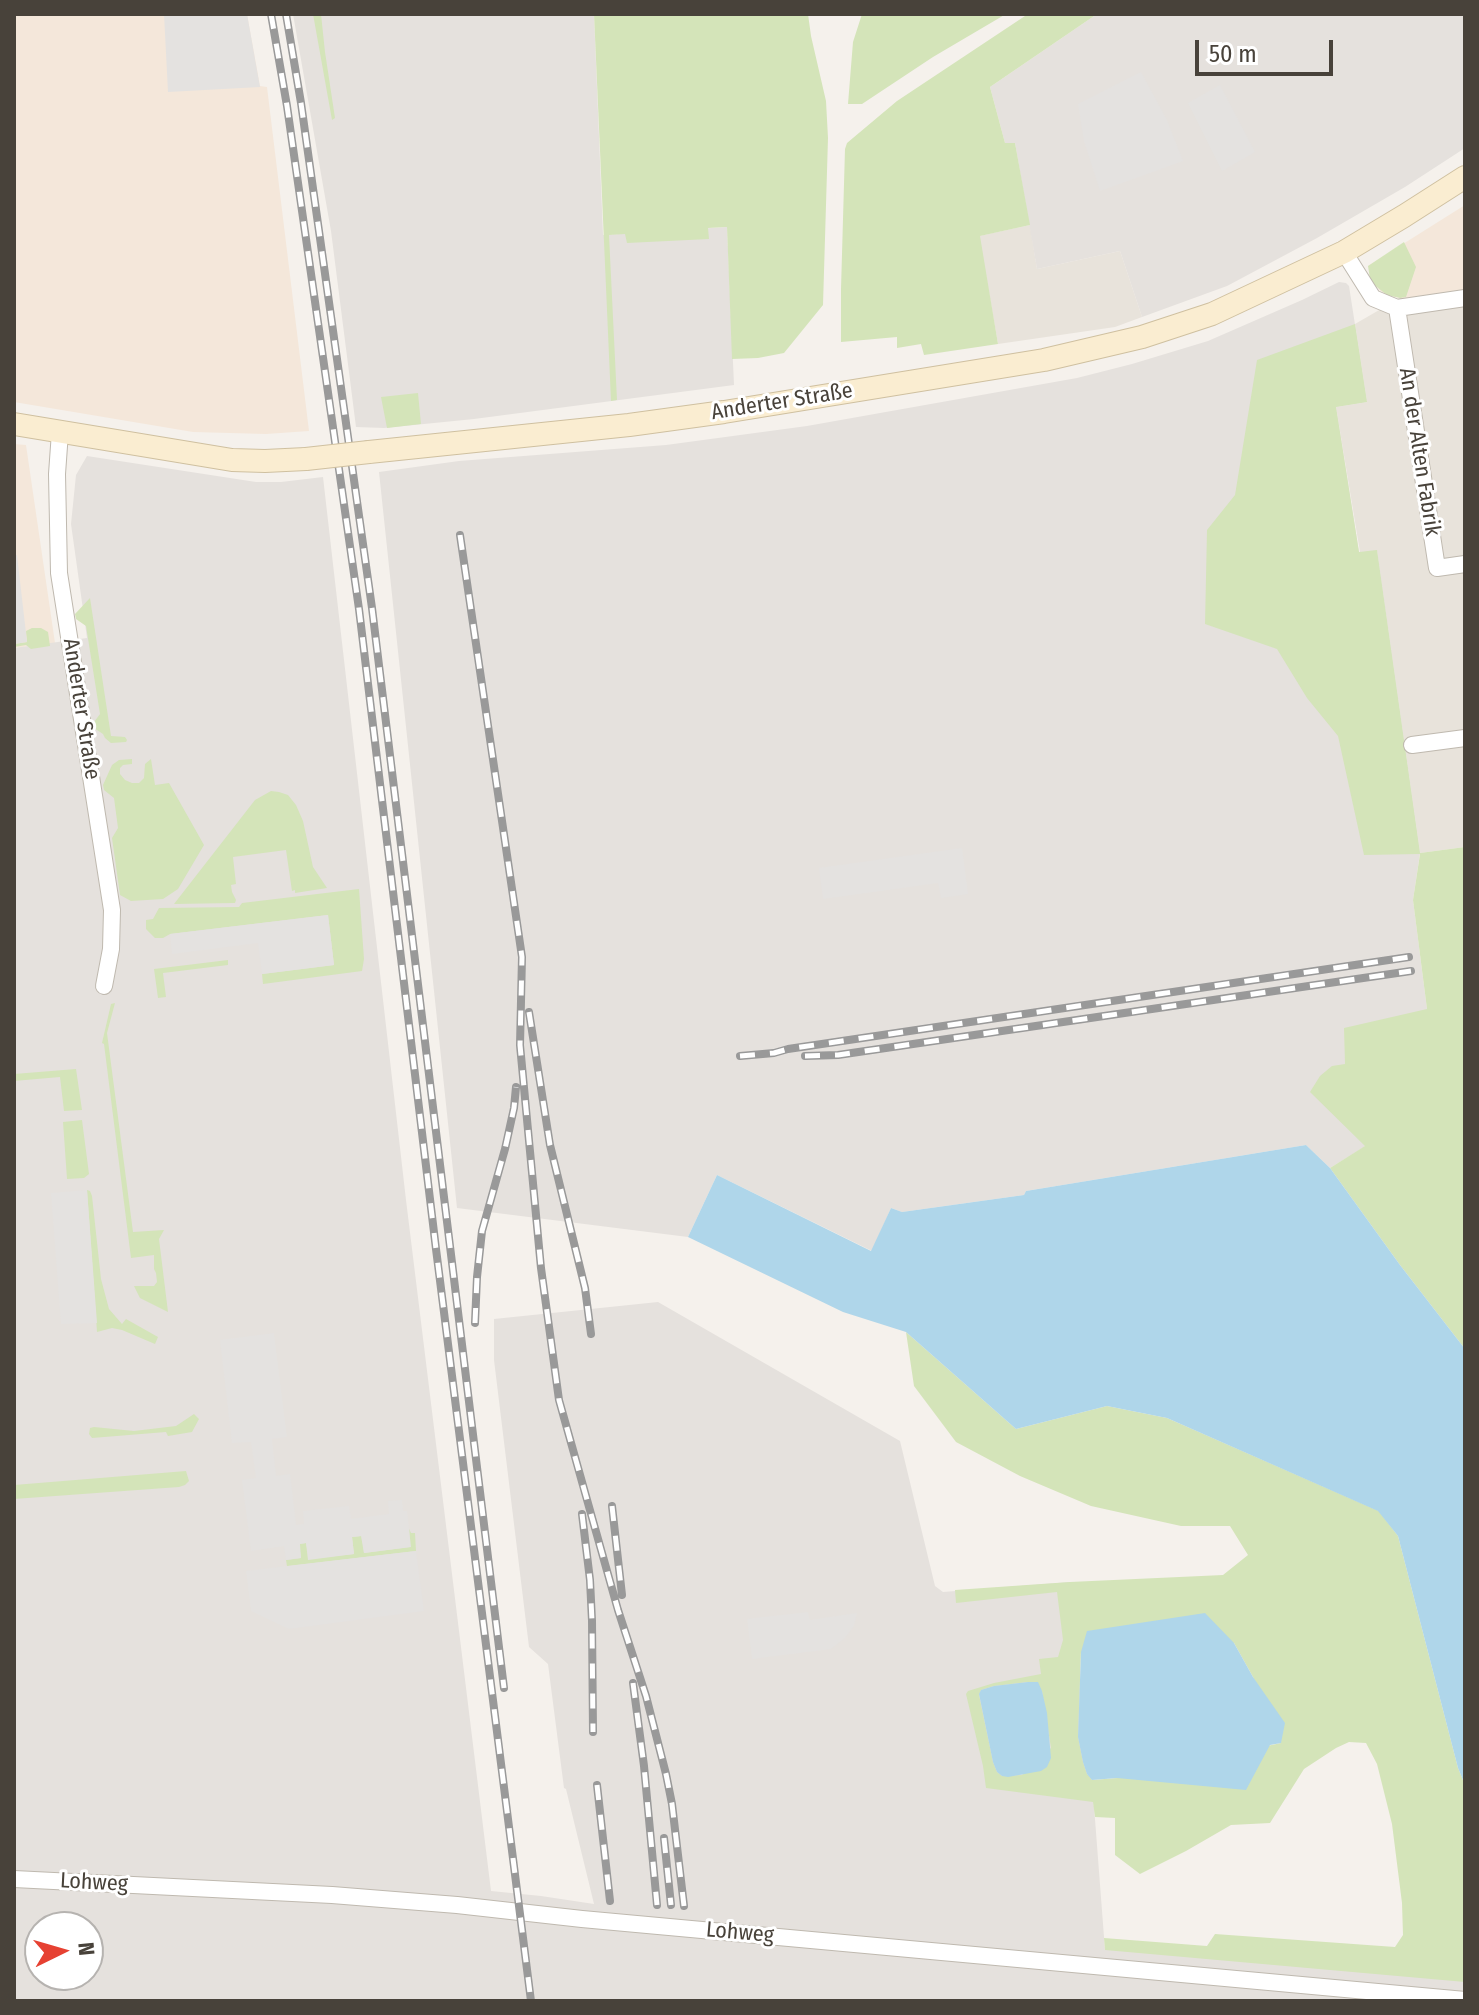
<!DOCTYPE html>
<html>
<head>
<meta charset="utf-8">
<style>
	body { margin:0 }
	#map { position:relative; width:1479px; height:2015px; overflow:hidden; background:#f5f1ec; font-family:"Fira Sans Condensed",sans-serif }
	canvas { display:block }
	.frame { position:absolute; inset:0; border:16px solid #48423a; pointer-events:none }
	.north { position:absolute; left:24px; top:1911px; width:80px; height:80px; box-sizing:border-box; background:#fff; border:2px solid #b6b3b0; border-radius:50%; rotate:85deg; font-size:22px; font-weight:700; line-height:32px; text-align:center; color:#48423a }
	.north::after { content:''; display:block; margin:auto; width:28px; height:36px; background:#e64132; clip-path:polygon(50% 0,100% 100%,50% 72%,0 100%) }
	.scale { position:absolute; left:1195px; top:40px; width:138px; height:36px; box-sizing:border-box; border:4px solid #48423a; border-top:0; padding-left:10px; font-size:24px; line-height:28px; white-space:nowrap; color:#48423a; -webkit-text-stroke:6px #fff; paint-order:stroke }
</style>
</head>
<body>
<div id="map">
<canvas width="1479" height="2015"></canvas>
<div class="frame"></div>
<div class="north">N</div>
<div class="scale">50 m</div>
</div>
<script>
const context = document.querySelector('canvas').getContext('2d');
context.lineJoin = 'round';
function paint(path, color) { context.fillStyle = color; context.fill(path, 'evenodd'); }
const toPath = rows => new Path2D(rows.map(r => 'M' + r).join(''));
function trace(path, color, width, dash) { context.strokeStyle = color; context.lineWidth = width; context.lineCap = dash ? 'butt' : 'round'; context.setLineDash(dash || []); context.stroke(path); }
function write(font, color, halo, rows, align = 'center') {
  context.font = font + ' "Fira Sans Condensed",sans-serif'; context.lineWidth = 6; context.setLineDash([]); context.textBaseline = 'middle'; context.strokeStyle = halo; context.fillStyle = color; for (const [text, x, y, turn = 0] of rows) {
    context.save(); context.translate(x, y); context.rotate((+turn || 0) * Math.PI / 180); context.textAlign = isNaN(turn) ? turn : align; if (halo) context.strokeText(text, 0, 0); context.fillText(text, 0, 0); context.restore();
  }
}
paint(toPath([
	[1030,225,1037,269,1120,251,1142,317,1115,327,998,344,979,236],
	[1465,294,1465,847,1420,853,1377,551,1360,552,1336,407,1367,402,1355,324,1400,298]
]), '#e8e3db');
paint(toPath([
	[14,14,247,14,260,86,267,87,309,431,266,434,193,432,14,402],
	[1465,205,1465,294,1453,296,1400,298,1387,295,1379,290,1368,266],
	[14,444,26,445,55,643,14,648]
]), '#f4e7da');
paint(toPath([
	[293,14,594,14,603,235,727,227,734,385,474,419,384,428,356,427,331,231],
	[1097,14,1465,14,1465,148,1405,187,1317,238,1227,286,1142,317,1120,251,1037,269,1015,143,1005,143,990,87],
	[1339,282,1346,283,1349,286,1367,402,1336,407,1359,552,1377,550,1420,853,1413,900,1427,1009,1366,1146,1330,1168,1306,1145,1026,1191,1024,1195,902,1212,891,1208,872,1251,717,1175,688,1237,457,1208,379,472,459,461,666,445,807,426,1077,378,1132,364,1208,341,1302,300],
	[87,456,256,482,281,482,323,477,406,1200,491,1891,541,1896,594,1904,566,1789,564,1788,548,1664,529,1647,494,1360,494,1319,658,1302,900,1441,935,1586,943,1592,1070,1582,1092,1780,1105,1950,1465,1950,1465,2001,14,2001,14,648,87,638,71,524,76,475],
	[40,1927,88,1927,88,1975,40,1975]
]), '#e5e1dd');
paint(toPath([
	[313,14,321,14,325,52,335,118,332,120],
	[594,14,808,14,811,36,826,101,828,138,823,305,784,353,758,358,732,359,727,227,708,228,709,239,627,243,625,234,609,235,617,400,611,401],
	[862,14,1006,14,933,57,862,104,848,104,853,42],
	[1028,14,1097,14,990,87,1005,143,1015,143,1030,225,980,236,998,344,924,355,921,344,897,348,897,337,841,342,841,289,845,149,847,143,897,101],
	[1404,242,1416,267,1406,297,1400,298,1387,295,1373,284,1370,279,1368,266],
	[1355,324,1367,402,1336,407,1359,552,1377,550,1420,853,1465,847,1465,1349,1400,1265,1330,1168,1365,1146,1310,1092,1320,1076,1332,1066,1345,1064,1344,1028,1427,1009,1413,900,1420,854,1364,855,1338,736,1307,698,1277,649,1205,624,1207,530,1235,495,1257,360],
	[418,393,421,424,387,428,381,397],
	[90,598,111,736,125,737,127,740,126,742,111,743,105,738,103,734,94,728,94,722,100,714,86,626,76,619,75,614],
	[32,628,41,628,48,632,50,646,31,649,26,645,14,647,14,644,27,642,26,631],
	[132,759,132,764,123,765,120,768,120,774,125,780,132,783,139,783,144,778,145,764,151,759,155,785,169,783,204,845,178,889,163,899,131,901,120,895,112,838,118,828,114,798,104,790,103,785,112,765,119,760],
	[271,791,279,792,288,795,296,805,303,821,313,867,327,888,295,893,295,890,292,891,286,850,233,857,236,884,231,885,232,892,236,900,235,903,174,904,255,800],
	[359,889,364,959,362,971,263,984,262,974,334,965,328,915,170,934,163,938,155,938,146,929,146,920,153,919,159,908,239,907,242,903],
	[228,960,228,965,163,973,166,997,158,998,154,969],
	[115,1003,107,1033,133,1232,164,1230,159,1239,168,1312,140,1298,134,1286,154,1286,157,1282,156,1273,154,1269,154,1255,131,1258,104,1044,102,1043,111,1004],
	[76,1069,82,1110,64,1111,60,1077,14,1081,14,1074],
	[82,1120,89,1174,84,1178,67,1179,63,1122],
	[87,1190,90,1191,92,1196,101,1279,109,1309,122,1324,126,1319,158,1337,155,1344,122,1330,112,1328,97,1332],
	[906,1332,1016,1429,1107,1406,1167,1418,1379,1511,1398,1536,1458,1768,1465,1785,1465,1982,1105,1950,1104,1938,1207,1946,1215,1934,1395,1947,1403,1935,1402,1903,1392,1824,1377,1764,1366,1743,1349,1742,1336,1748,1304,1769,1270,1823,1231,1825,1186,1851,1140,1874,1115,1855,1115,1818,1095,1817,1093,1802,986,1788,983,1766,966,1694,968,1691,994,1683,1041,1674,1039,1659,1058,1657,1063,1640,1057,1592,956,1603,955,1590,1070,1582,1223,1575,1248,1555,1230,1526,1181,1526,1091,1506,1020,1476,956,1442,914,1386],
	[1234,1643,1253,1677,1281,1743,1117,1778,1092,1780,1087,1774,1083,1762,1078,1737,1081,1652],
	[1028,1682,1042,1691,1051,1748,1022,1775,1002,1776,997,1772,993,1762,979,1695,981,1690,994,1686],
	[194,1414,199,1419,192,1432,168,1436,166,1432,92,1438,89,1434,90,1428,94,1427,134,1431,176,1426],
	[186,1471,189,1481,185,1485,179,1487,14,1499,14,1485],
	[409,1529,411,1533,415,1533,416,1551,287,1566,286,1560,301,1558,299,1544,306,1543,309,1559,354,1554,352,1537,362,1536,364,1553,410,1547]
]), '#d4e4b9');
paint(toPath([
	[164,14,247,14,260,87,168,92],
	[1141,72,1167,120,1183,161,1100,191,1084,141,1078,104],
	[1220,85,1255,152,1222,171,1188,103],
	[17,555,27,642,14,644,14,556],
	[962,848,968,894,941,898,938,883,823,899,819,868],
	[328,915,334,965,262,974,258,943,172,954,170,934],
	[87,1190,97,1323,61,1324,51,1193],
	[274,1333,287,1437,272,1439,276,1476,290,1474,296,1525,304,1524,303,1511,349,1506,351,1519,389,1514,388,1501,402,1500,403,1511,407,1511,411,1547,364,1553,361,1536,352,1537,354,1554,308,1560,306,1543,300,1544,301,1558,286,1560,284,1546,251,1551,242,1480,256,1478,251,1442,232,1443,220,1340],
	[416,1551,424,1611,289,1629,251,1611,246,1571],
	[808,1612,810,1620,857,1613,854,1626,845,1638,831,1649,752,1659,747,1619]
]), '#e4e2e0');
paint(toPath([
	[1306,1145,1330,1168,1400,1265,1465,1349,1465,1785,1458,1768,1398,1536,1378,1511,1167,1418,1107,1406,1016,1429,906,1332,843,1312,688,1237,717,1175,871,1251,891,1208,902,1212,1024,1195,1026,1191],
	[1205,1613,1234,1643,1253,1677,1285,1723,1281,1743,1270,1745,1246,1790,1117,1778,1092,1780,1087,1774,1083,1762,1078,1737,1081,1652,1087,1631],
	[1028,1682,1038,1682,1042,1691,1047,1713,1051,1758,1047,1767,1041,1771,1008,1777,1002,1776,997,1772,993,1762,979,1694,981,1690,994,1686]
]), '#afd6ea');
const street = toPath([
	[1344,252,1373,298,1397,308,1465,298],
	[1397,308,1437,568,1465,564],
	[60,432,57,474,59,573,112,910,111,949,104,986],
	[1412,745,1465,738],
	[14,1879,332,1895,457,1905,582,1919,1465,2000]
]);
const secondary = toPath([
	[14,424,232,460,265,461,306,459],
	[369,452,629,425,724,412,1044,360,1142,337,1212,314,1344,252,1404,216,1465,177]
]);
trace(street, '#bfb9af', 18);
trace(secondary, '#cfc0a0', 24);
trace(street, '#fff', 16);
trace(secondary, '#faedd1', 22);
const rail = toPath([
	[271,14,287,106,359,609,436,1249,531,2001],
	[286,14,301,103,372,608,504,1688],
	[460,535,522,957,520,1045,541,1268,559,1400,618,1610,646,1696,666,1774,672,1804,684,1906],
	[529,1012,550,1145,585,1288,591,1334],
	[740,1056,774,1053,788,1049,1409,957],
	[805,1056,838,1055,1411,971],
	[475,1323,477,1277,482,1231,505,1149,514,1108,516,1087],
	[612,1506,622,1595],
	[582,1514,590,1580,592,1621,593,1732],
	[633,1683,644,1766,657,1905],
	[597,1785,610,1901],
	[664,1838,671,1905]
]);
trace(rail, '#999', 8);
trace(rail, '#fff', 5, [15]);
const secondaryBridge = toPath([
	[306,459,369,452]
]);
trace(secondaryBridge, '#cfc0a0', 24, []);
trace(secondaryBridge, '#faedd1', 22);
write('22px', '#48423a', '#fff', [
	["Anderter Straße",782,402,-9],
	["An der Alten Fabrik",1419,452,81],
	["Anderter Straße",81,709,81],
	["Lohweg",94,1883,3],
	["Lohweg",740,1933,5]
]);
</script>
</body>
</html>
